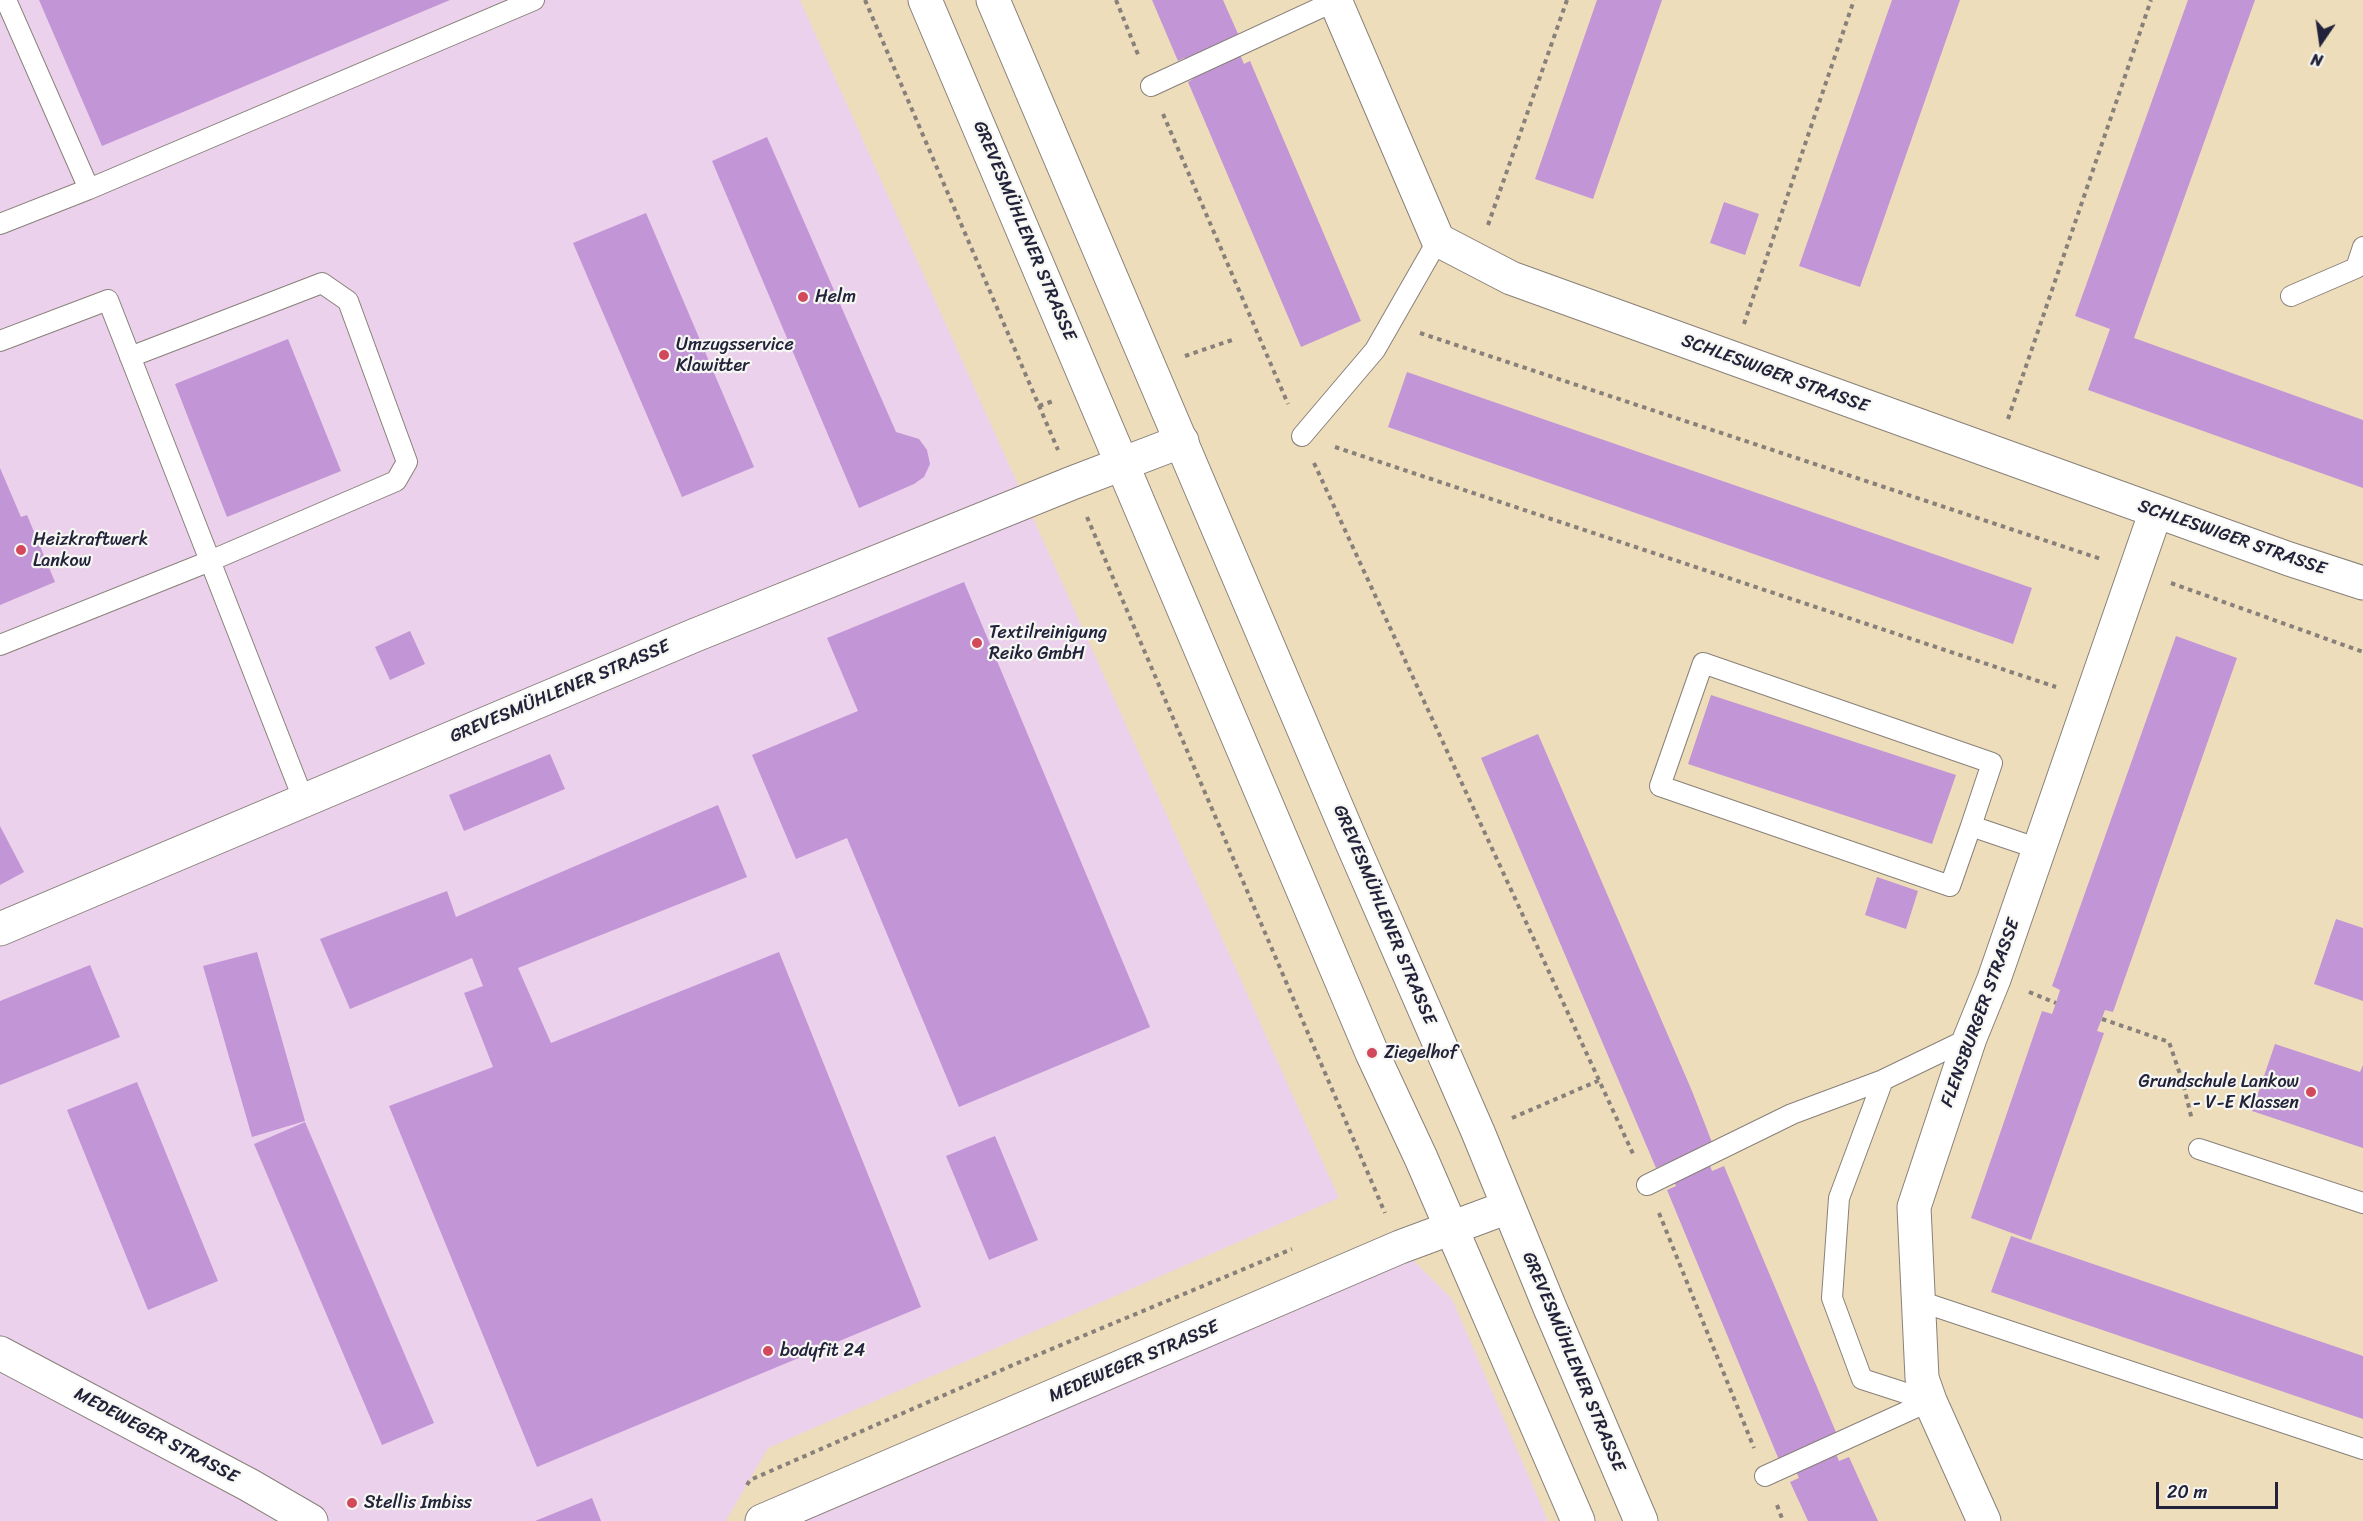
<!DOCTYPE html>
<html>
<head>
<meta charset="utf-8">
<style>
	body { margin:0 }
	#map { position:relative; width:2363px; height:1521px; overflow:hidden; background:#eeddba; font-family:Sriracha,sans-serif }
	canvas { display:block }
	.north { position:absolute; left:2291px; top:12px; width:60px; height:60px; -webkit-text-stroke:4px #f6f6f2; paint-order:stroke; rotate:193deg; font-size:16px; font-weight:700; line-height:24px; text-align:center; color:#22223b }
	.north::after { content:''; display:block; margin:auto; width:21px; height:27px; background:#22223b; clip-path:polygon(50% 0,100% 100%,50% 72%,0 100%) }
	.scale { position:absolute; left:2156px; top:1482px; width:122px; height:27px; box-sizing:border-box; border:3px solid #22223b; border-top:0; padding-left:8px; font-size:18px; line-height:21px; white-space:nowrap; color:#22223b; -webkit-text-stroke:4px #f6f6f2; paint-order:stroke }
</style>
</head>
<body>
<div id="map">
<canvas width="2363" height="1521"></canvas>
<div class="north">N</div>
<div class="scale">20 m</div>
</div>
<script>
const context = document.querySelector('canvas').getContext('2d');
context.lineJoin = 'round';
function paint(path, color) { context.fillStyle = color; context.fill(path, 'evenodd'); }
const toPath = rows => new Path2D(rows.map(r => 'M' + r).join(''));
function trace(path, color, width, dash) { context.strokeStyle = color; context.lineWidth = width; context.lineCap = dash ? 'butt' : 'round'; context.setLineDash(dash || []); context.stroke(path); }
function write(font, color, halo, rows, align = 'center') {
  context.font = font + ' Sriracha,sans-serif'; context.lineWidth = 4.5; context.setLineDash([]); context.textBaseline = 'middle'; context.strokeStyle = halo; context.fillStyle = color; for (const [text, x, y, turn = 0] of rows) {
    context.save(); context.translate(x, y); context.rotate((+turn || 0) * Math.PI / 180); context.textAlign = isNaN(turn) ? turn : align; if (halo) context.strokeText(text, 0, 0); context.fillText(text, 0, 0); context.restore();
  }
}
paint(toPath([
	[0,0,800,0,1339,1198,768,1448,726,1521,0,1521],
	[1400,1247,1452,1299,1548,1521,763,1521]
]), '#ebd1eb');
paint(toPath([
	[39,0,450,0,102,146],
	[1152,0,1223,0,1239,36,1233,38,1244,64,1250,61,1361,321,1301,347,1188,82,1193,79,1184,58,1178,61],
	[1597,0,1662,0,1593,199,1535,179],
	[1892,0,1960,0,1860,287,1799,266],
	[2188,0,2255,0,2134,338,2363,420,2363,488,2088,390,2110,329,2075,316],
	[767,137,896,432,919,439,927,450,930,464,924,477,914,484,859,508,712,161],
	[1724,202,1759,214,1745,255,1710,243],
	[646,213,754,467,682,497,573,243],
	[288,339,341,471,227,517,175,384],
	[1407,372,2032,588,2013,644,1388,427],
	[0,468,21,517,27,515,55,582,0,605],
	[964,582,1150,1027,959,1107,847,838,796,859,752,755,858,711,827,638],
	[410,631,425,664,390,680,375,647],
	[2176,636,2237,658,2113,1012,2105,1010,2097,1031,2104,1033,2031,1240,1971,1218,2042,1011,2052,1014,2056,1003,2060,990,2052,986],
	[1711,695,1956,775,1932,844,1688,764],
	[1538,734,1692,1091,1713,1145,1704,1149,1712,1171,1724,1166,1838,1437,1830,1440,1839,1461,1849,1457,1878,1521,1808,1521,1790,1482,1799,1478,1789,1456,1779,1460,1667,1190,1676,1186,1666,1164,1656,1168,1481,758],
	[550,754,565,789,464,831,449,795],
	[718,805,747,877,518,968,551,1043,779,952,921,1307,537,1467,389,1106,493,1067,464,993,483,986,472,958,350,1009,320,939,447,891,456,917],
	[0,826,24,872,0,885],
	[1877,877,1918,891,1906,929,1865,915],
	[2336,919,2363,928,2363,1001,2314,984],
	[257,952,305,1121,252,1137,203,966],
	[90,965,120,1037,0,1085,0,1001],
	[2275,1044,2360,1072,2363,1065,2363,1148,2252,1111],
	[137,1082,218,1281,148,1310,67,1110],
	[305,1122,434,1423,382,1445,254,1144],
	[995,1136,1038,1240,989,1260,946,1156],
	[2011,1236,2363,1356,2363,1419,1991,1292],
	[592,1498,601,1521,535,1521]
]), '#c295d6');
const lane = toPath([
	[6,0,89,189],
	[1151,86,1335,1],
	[0,224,89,189,534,0],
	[2291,296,2356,268,2363,247],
	[0,341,108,300,304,801],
	[1302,436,1375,350,1438,240],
	[0,645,210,561,396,481,407,462,348,301,322,283,130,357],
	[1971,826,1950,886,1660,786,1703,663,1992,763,1971,826,2039,849],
	[2199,1149,2363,1203],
	[1647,1185,1792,1114,1883,1080,1970,1038],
	[1919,1301,2363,1449],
	[1765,1476,1930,1401,1862,1379,1832,1298,1839,1198,1883,1080]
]);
const street = toPath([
	[1335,0,1438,240,1511,278,2289,559,2363,583],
	[0,929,693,636,1072,483,1182,441],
	[0,1353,249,1485,311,1521],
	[1984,1521,1930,1401,1922,1378,1914,1207,1970,1038,1994,979,2156,511]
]);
const secondary = toPath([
	[925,0,1372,1053,1421,1158,1578,1521],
	[993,0,1352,843,1478,1132,1550,1308,1641,1521],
	[762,1521,1400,1247,1508,1207]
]);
trace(lane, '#88807a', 22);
trace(street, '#88807a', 35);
trace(secondary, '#88807a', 35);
trace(toPath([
	[865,0,1058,450],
	[1116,0,1139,57],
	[1163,114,1288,404],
	[1488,225,1567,0],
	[1744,324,1854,0],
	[1420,333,2101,559],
	[1185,356,1232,340],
	[1039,406,1056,400],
	[2008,419,2151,0],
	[1335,447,2056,687],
	[1314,463,1634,1156],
	[1087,517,1385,1213],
	[2171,583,2363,652],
	[2029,992,2056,1003],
	[2102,1019,2169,1042,2183,1083,2192,1120],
	[1512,1118,1600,1080],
	[1659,1213,1754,1448],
	[747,1485,750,1480,1013,1365,1292,1249],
	[1777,1505,1783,1521]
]), '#88807a', 4, [4.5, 4.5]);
trace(lane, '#fff', 20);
trace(street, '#fff', 33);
trace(secondary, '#fff', 33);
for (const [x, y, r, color] of [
	[803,297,6,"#d1495b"],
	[664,355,6,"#d1495b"],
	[21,550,6,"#d1495b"],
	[977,643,6,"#d1495b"],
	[1372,1053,6,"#d1495b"],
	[2311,1092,6,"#d1495b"],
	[768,1351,6,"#d1495b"],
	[352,1503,6,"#d1495b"]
]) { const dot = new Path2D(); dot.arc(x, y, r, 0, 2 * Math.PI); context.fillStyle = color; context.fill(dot); trace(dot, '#f6f6f2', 2); }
write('18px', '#22223b', '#f6f6f2', [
	["GREVESMÜHLENER STRASSE",1024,231,67],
	["SCHLESWIGER STRASSE",1775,374,20],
	["SCHLESWIGER STRASSE",2232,538,19],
	["GREVESMÜHLENER STRASSE",560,692,-23],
	["GREVESMÜHLENER STRASSE",1384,915,67],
	["FLENSBURGER STRASSE",1981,1013,-70],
	["MEDEWEGER STRASSE",1134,1362,-23],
	["GREVESMÜHLENER STRASSE",1573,1362,67],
	["MEDEWEGER STRASSE",156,1436,28]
]);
write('18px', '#22223b', '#f6f6f2', [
	["Helm",815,297],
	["Umzugsservice",676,345],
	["Klawitter",676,366],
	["Heizkraftwerk",33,540],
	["Lankow",33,561],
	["Textilreinigung",989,633],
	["Reiko GmbH",989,654],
	["Ziegelhof",1384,1053],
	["Grundschule Lankow",2299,1082,"right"],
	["- V-E Klassen",2299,1103,"right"],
	["bodyfit 24",780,1351],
	["Stellis Imbiss",364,1503]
], 'left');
</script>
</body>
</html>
